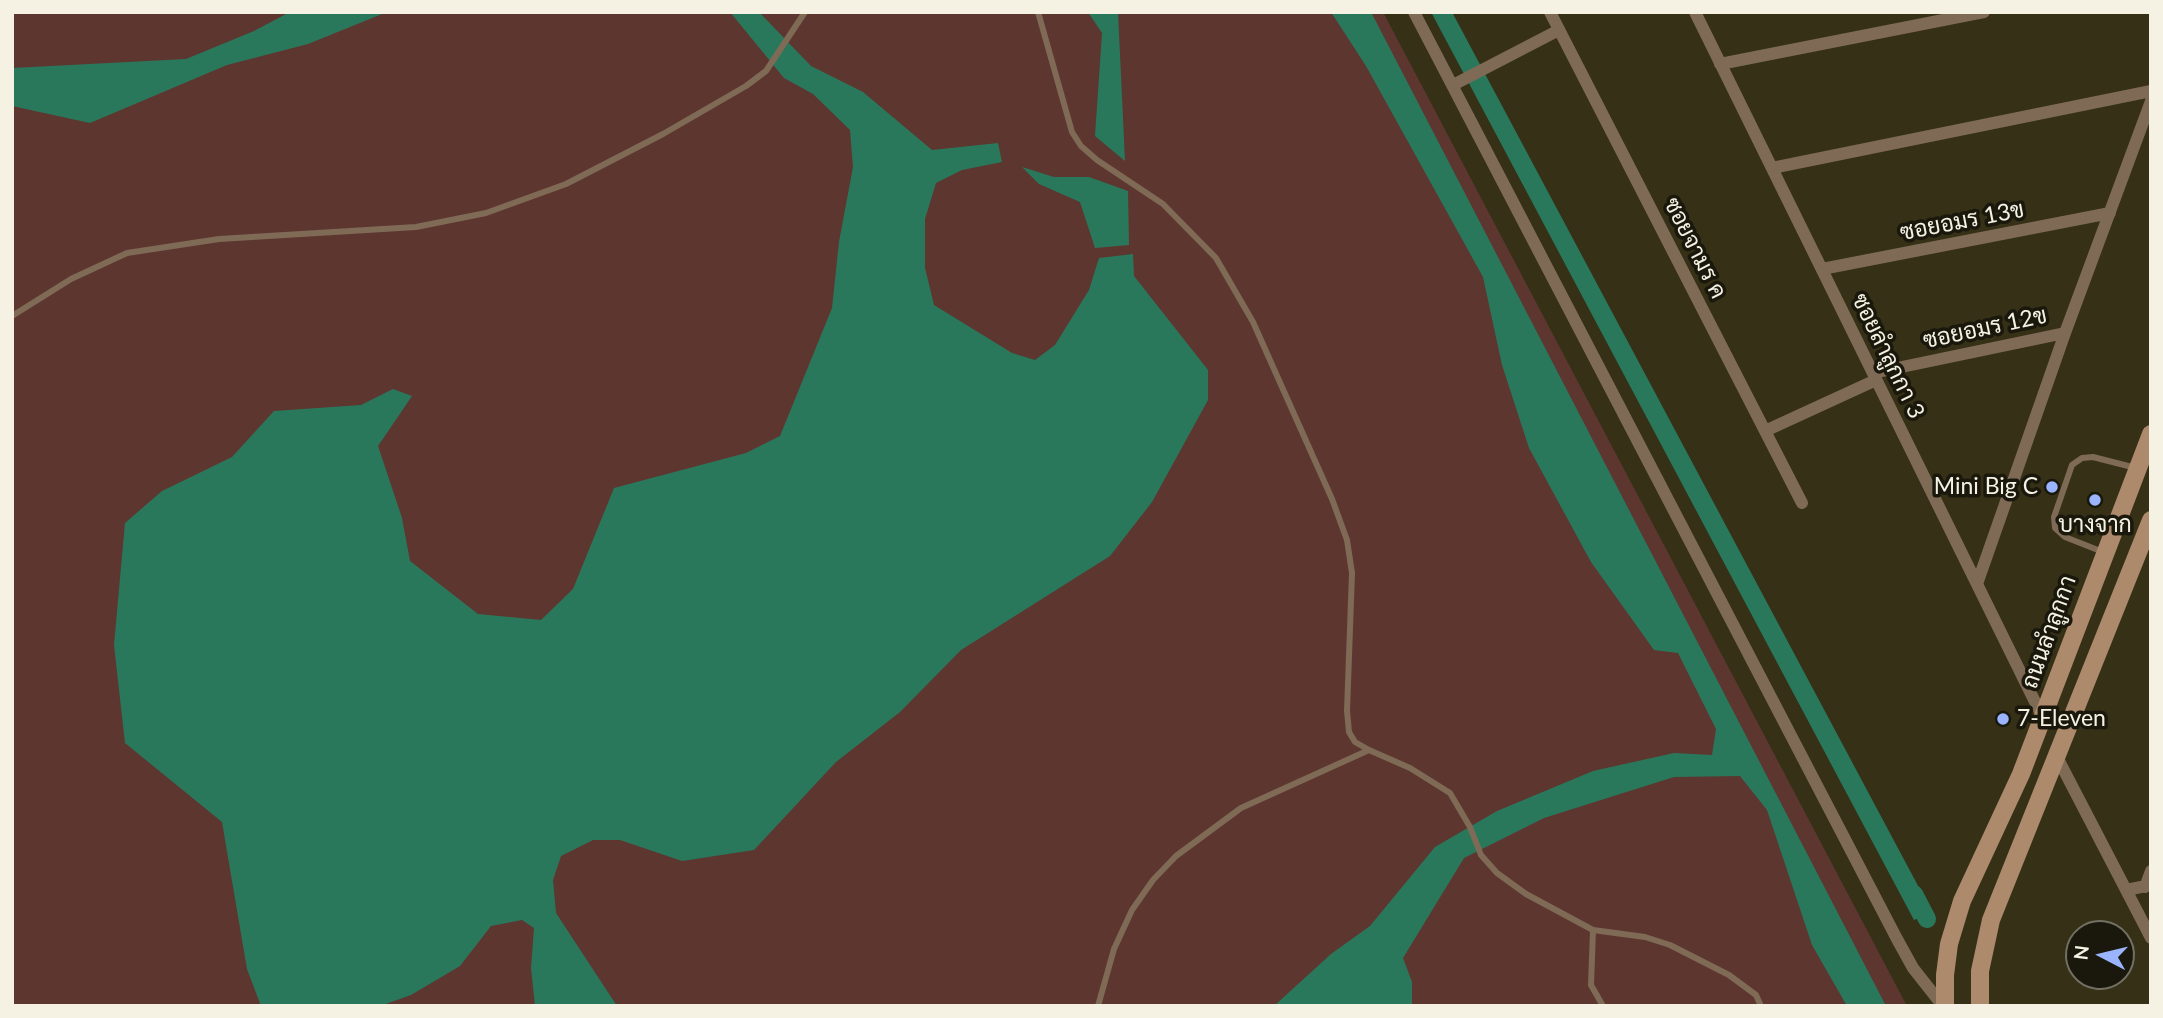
<!DOCTYPE html>
<html>
<head>
<meta charset="utf-8">
<style>
	body { margin:0 }
	#map { position:relative; width:2163px; height:1018px; overflow:hidden; background:#353016; font-family:Lato,sans-serif }
	canvas { display:block }
	.frame { position:absolute; inset:0; border:14px solid #f5f2e3; pointer-events:none }
	.north { position:absolute; left:2065px; top:920px; width:70px; height:70px; box-sizing:border-box; background:#1a180d; border:2px solid #726f63; border-radius:50%; rotate:277deg; font-size:19px; font-weight:700; line-height:28px; text-align:center; color:#f5f2e3 }
	.north::after { content:''; display:block; margin:auto; width:24px; height:32px; background:#9ab5fd; clip-path:polygon(50% 0,100% 100%,50% 72%,0 100%) }
</style>
</head>
<body>
<div id="map">
<canvas width="2163" height="1018"></canvas>
<div class="frame"></div>
<div class="north">N</div>
</div>
<script>
const context = document.querySelector('canvas').getContext('2d');
context.lineJoin = 'round';
function paint(path, color) { context.fillStyle = color; context.fill(path, 'evenodd'); }
const toPath = rows => new Path2D(rows.map(r => 'M' + r).join(''));
function trace(path, color, width, dash) { context.strokeStyle = color; context.lineWidth = width; context.lineCap = dash ? 'butt' : 'round'; context.setLineDash(dash || []); context.stroke(path); }
function write(font, color, halo, rows, align = 'center') {
  context.font = font + ' Lato,Sarabun,sans-serif'; context.lineWidth = 7; context.setLineDash([]); context.textBaseline = 'middle'; context.strokeStyle = halo; context.fillStyle = color; for (const [text, x, y, turn = 0] of rows) {
    context.save(); context.translate(x, y); context.rotate((+turn || 0) * Math.PI / 180); context.textAlign = isNaN(turn) ? turn : align; if (halo) context.strokeText(text, 0, 0); context.fillText(text, 0, 0); context.restore();
  }
}
paint(toPath([
	[12,12,1383,12,1907,1006,12,1006]
]), '#5d3630');
paint(toPath([
	[290,12,387,12,308,44,227,65,90,123,12,106,12,68,186,59,254,31],
	[730,12,759,12,811,66,863,92,932,150,998,143,1002,162,962,170,936,183,925,219,925,268,934,305,1012,353,1035,360,1055,345,1089,290,1099,258,1133,254,1134,276,1208,370,1208,400,1152,502,1110,556,961,650,900,712,836,762,754,850,682,861,620,840,593,840,561,856,553,880,556,913,617,1006,535,1006,531,968,534,928,522,920,491,926,460,966,411,995,380,1006,261,1006,247,969,222,822,125,743,114,645,125,523,162,491,232,457,274,411,361,405,393,389,412,396,378,446,402,518,410,561,478,614,541,620,573,589,614,488,746,453,780,436,832,308,839,242,853,167,850,130,813,94,784,78],
	[1088,12,1118,12,1125,161,1095,136,1102,33],
	[1331,12,1371,12,1886,1006,1847,1006,1812,945,1767,810,1740,776,1674,777,1544,818,1464,858,1403,958,1412,982,1412,1006,1274,1006,1331,954,1370,926,1435,847,1497,811,1593,771,1674,753,1712,755,1716,729,1678,653,1654,650,1591,562,1529,448,1502,365,1483,277,1366,66],
	[1431,12,1452,12,1932,912,1914,920],
	[1022,167,1054,177,1089,177,1128,191,1129,245,1095,248,1080,202,1039,184]
]), '#2a785c');
trace(toPath([
	[1914,894,1927,919]
]), '#2a785c', 18);
trace(toPath([
	[1038,12,1072,132,1081,146,1097,160,1163,204,1216,258,1253,322,1332,499,1347,540,1352,573,1347,711,1349,732,1355,742,1369,750,1410,768,1450,793,1470,827,1481,855,1497,873,1526,894,1593,930,1591,985,1603,1006],
	[12,316,71,279,127,253,219,239,416,227,486,213,566,184,663,134,746,86,766,71,805,12],
	[2103,552,2065,537,2055,528,2054,517,2072,465,2082,458,2093,457,2136,468],
	[1593,930,1645,937,1670,945,1729,975,1756,995,1761,1006],
	[1098,1006,1114,949,1132,910,1153,880,1176,856,1241,808,1369,750]
]), '#7f6a56', 6);
trace(toPath([
	[1414,12,1897,939,1913,968,1943,1006],
	[1550,12,1802,503],
	[1695,12,2043,718],
	[1720,64,1984,12],
	[1453,85,1559,30],
	[1772,168,2151,91],
	[1822,269,2110,213],
	[1873,373,2065,333],
	[1765,431,1876,380],
	[1977,584,2065,333,2151,101],
	[2057,757,2151,938],
	[2145,887,2151,871],
	[2126,890,2151,885]
]), '#7f6a56', 12);
trace(toPath([
	[1945,1006,1945,975,1949,944,1962,901,2021,774,2151,434],
	[1980,1006,1980,971,1991,920,2151,520]
]), '#ac8a6b', 18);
for (const [x, y, r, color] of [
	[2052,487,7,"#9ab5fd"],
	[2095,500,7,"#9ab5fd"],
	[2003,719,7,"#9ab5fd"]
]) { const dot = new Path2D(); dot.arc(x, y, r, 0, 2 * Math.PI); context.fillStyle = color; context.fill(dot); trace(dot, '#1a180d', 2.5); }
write('23px', '#f5f2e3', '#1a180d', [
	["ซอยอมร 13ข",1962,221,-11],
	["ซอยจามร ค",1695,248,63],
	["ซอยอมร 12ข",1985,328,-12],
	["ซอยลำลูกกา 3",1888,356,64],
	["ถนนลำลูกกา",2049,632,-70]
]);
write('23px', '#f5f2e3', '#1a180d', [
	["Mini Big C",2038,487],
	["บางจาก",2095,525,"center"],
	["7-Eleven",2017,719,"left"]
], 'right');
</script>
</body>
</html>
